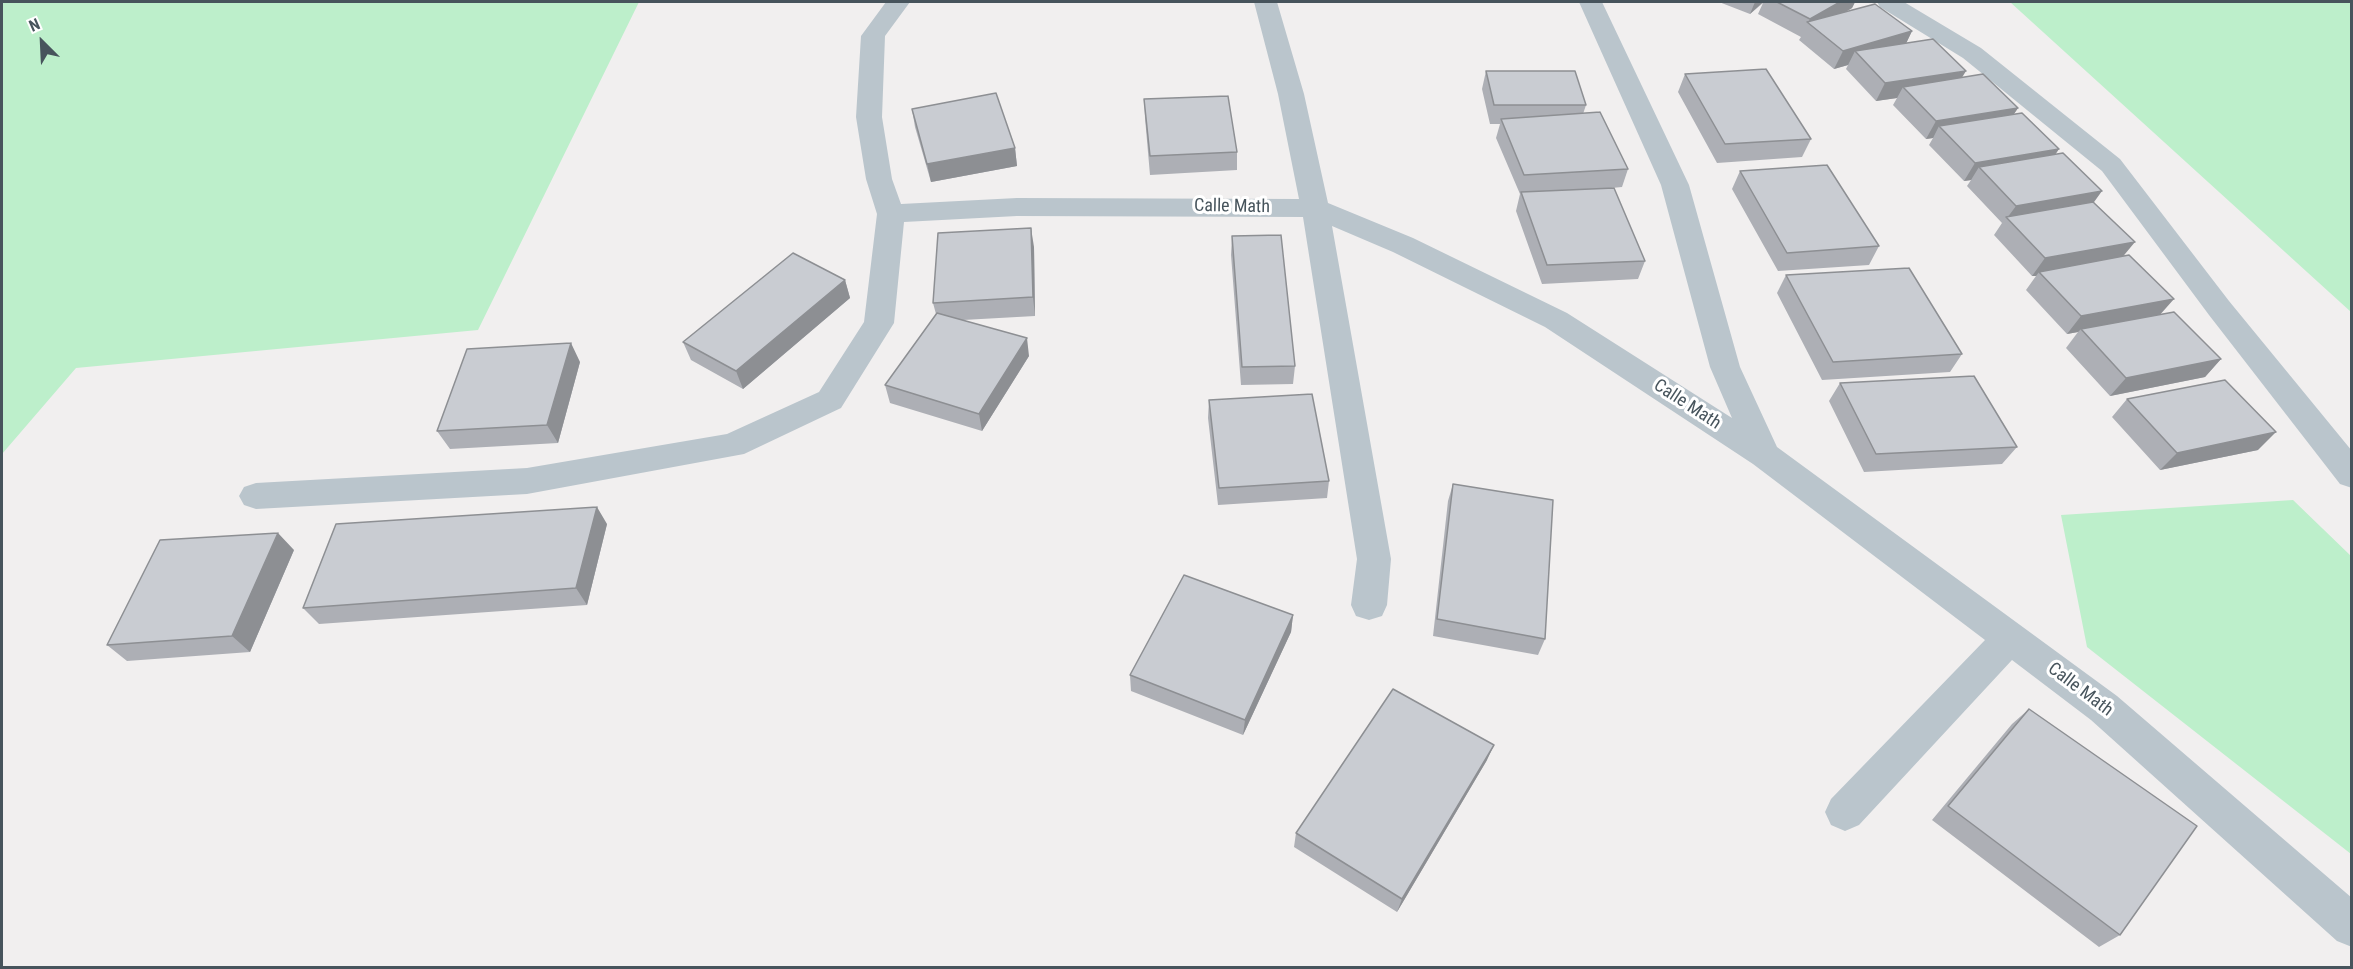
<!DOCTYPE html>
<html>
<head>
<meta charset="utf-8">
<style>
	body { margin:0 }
	#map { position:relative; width:2353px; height:969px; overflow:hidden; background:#f1efef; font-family:"Roboto Condensed",sans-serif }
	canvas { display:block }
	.frame { position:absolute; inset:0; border:3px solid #47545c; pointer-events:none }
	.north { position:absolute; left:12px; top:12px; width:60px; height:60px; -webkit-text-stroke:4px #fff; paint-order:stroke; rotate:336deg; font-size:16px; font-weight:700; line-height:24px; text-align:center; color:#47545c }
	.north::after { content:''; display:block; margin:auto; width:21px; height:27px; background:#47545c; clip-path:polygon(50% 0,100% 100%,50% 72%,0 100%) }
</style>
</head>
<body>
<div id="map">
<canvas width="2353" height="969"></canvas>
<div class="frame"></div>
<div class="north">N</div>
</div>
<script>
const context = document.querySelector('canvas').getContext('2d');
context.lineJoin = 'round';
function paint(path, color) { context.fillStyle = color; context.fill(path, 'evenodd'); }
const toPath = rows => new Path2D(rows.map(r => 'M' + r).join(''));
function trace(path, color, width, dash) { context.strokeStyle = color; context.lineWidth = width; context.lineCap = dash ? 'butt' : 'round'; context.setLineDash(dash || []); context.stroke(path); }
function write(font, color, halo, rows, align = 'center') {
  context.font = font + ' "Roboto Condensed",sans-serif'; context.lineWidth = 6; context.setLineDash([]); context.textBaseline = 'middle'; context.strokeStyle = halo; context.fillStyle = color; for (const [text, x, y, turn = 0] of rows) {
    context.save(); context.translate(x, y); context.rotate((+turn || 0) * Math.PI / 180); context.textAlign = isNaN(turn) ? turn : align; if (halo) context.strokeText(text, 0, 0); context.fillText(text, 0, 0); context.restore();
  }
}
paint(toPath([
	[2,2,639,2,478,330,76,368,2,454],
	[2010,2,2351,2,2351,312],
	[2293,500,2351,556,2351,854,2087,647,2061,515]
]), '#bdefcb');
paint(toPath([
	[886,2,910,2,885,36,882,117,892,179,901,204,1017,198,1299,199,1278,94,1254,2,1277,2,1304,94,1328,203,1413,238,1567,313,1732,418,1710,367,1661,185,1579,2,1602,2,1689,185,1740,367,1777,447,2117,696,2352,898,2352,947,2337,941,2091,720,2012,660,1859,825,1845,831,1831,825,1825,812,1831,799,1985,640,1753,464,1545,327,1393,252,1332,226,1391,559,1387,605,1382,616,1369,620,1356,616,1351,605,1357,559,1303,217,1017,216,904,222,894,323,841,408,744,454,527,494,256,509,244,505,239,496,244,487,256,483,527,468,727,434,819,392,864,322,877,214,866,179,856,117,861,36,886,2],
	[1877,2,1904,2,1981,48,2120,159,2229,301,2352,451,2352,488,2340,484,2209,315,2102,171,1963,58,1880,7,1877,2]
]), '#bac5cc');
paint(toPath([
	[1719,2,1855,2,1852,8,1847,11,1912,31,1906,43,1962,77,2018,108,2013,115,2055,155,2094,202,2124,256,2161,314,2221,359,2205,377,2110,396,2066,348,2078,332,2067,334,2026,290,2036,276,2032,276,1994,235,2002,223,1967,186,1971,180,1964,181,1929,145,1933,138,1926,139,1893,105,1897,98,1876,101,1846,69,1848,65,1834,69,1799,40,1801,37,1758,14,1763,3,1750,14],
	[1486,71,1586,105,1583,114,1628,169,1622,187,1601,189,1645,261,1638,279,1542,284,1516,211,1520,194,1496,138,1500,124,1490,124,1482,89],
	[1685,74,1811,139,1802,157,1717,163,1678,92],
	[1144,99,1237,152,1237,170,1150,175,1145,118],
	[912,109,1015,148,1017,166,931,182,915,127],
	[1740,171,1879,246,1869,265,1778,271,1732,189],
	[1232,236,1295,366,1293,384,1241,385,1231,255],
	[1034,247,1035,316,963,320,1029,356,982,431,890,403,885,385,936,314,933,303],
	[1786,275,1962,354,1950,372,1822,380,1777,293],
	[845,280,850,298,743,389,691,360,683,342],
	[580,362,558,443,450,449,437,431],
	[1840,383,2017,447,2002,464,1864,472,1829,401],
	[2127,399,2258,450,2160,470,2112,417],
	[1209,400,1329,481,1327,498,1218,505,1208,418],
	[1453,484,1545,639,1538,655,1433,636,1448,501],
	[607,524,587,605,319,624,303,608],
	[294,550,250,652,127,661,107,645],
	[1293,615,1291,632,1243,735,1131,691,1130,675],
	[2029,709,2120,935,2099,947,1932,820,2012,724],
	[1487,760,1397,912,1294,847,1296,833]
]), '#adafb5');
paint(toPath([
	[1755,2,1763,2,1750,14],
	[1840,2,1855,2,1852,8,1816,29,1808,23,1810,19],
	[1912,31,1903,50,1855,51,1848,65,1834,69,1843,51],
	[1966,71,1955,89,1903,87,1897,98,1876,101,1885,83],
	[2018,108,2006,126,1939,126,1933,138,1926,139,1936,121],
	[1015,148,1017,166,931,182,927,164],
	[2059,149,2047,167,1979,167,1971,180,1964,181,1975,163],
	[2102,191,2089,209,2007,218,2016,206],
	[1031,228,1034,247,1035,316,1033,297],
	[2135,242,2120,260,2039,272,2036,276,2032,276,2045,258],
	[845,280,850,298,743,389,736,371],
	[2174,299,2158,317,2081,329,2078,332,2067,334,2081,316],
	[1027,338,1029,356,982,431,979,414],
	[571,343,580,362,558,443,547,425],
	[2221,359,2205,377,2110,396,2126,378],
	[2276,432,2258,450,2160,470,2177,453],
	[597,507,607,524,587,605,576,588],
	[278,533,294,550,250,652,232,636],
	[1293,615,1291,632,1243,735,1245,720],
	[1494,745,1487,760,1397,912,1402,899]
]), '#8d8f93');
const building = toPath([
	[1777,2,1840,2,1810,19,1777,2],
	[1875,4,1912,31,1843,51,1807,22,1875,4],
	[1933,39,1966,71,1885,83,1855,51,1933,39],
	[1766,69,1811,139,1725,144,1685,74,1766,69],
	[1486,71,1575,71,1586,105,1494,105,1486,71],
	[1983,74,2018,108,1936,121,1903,87,1983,74],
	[996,93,1015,148,927,164,912,109,996,93],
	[1228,96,1237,152,1150,156,1144,99,1228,96],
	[1600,112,1628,169,1524,175,1501,119,1600,112],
	[2022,113,2059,149,1975,163,1939,126,2022,113],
	[2063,153,2102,191,2016,206,1979,167,2063,153],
	[1827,165,1879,246,1787,253,1740,171,1827,165],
	[1614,188,1645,261,1547,265,1521,192,1614,188],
	[2093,202,2135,242,2045,258,2006,217,2093,202],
	[1031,228,1033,297,933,303,938,233,1031,228],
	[1281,235,1295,366,1242,367,1232,236,1281,235],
	[793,253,845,280,736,371,683,342,793,253],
	[2129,255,2174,299,2081,316,2039,272,2129,255],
	[1909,268,1962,354,1833,362,1786,275,1909,268],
	[2174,312,2221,359,2126,378,2081,329,2174,312],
	[937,313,1027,338,979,414,885,385,937,313],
	[571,343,547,425,437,431,467,349,571,343],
	[1974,376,2017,447,1876,454,1840,383,1974,376],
	[2225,380,2276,432,2177,453,2127,399,2225,380],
	[1312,394,1329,481,1219,488,1209,400,1312,394],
	[1453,484,1553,500,1545,639,1437,619,1453,484],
	[597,507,576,588,303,608,336,524,597,507],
	[278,533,232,636,107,645,160,540,278,533],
	[1184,575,1293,615,1245,720,1130,675,1184,575],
	[1393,689,1494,745,1402,899,1296,833,1393,689],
	[2029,709,2197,826,2120,935,1948,806,2029,709]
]);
paint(building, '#c9ccd2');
trace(building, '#8d8f93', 1.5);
write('18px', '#47545c', '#fff', [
	["Calle Math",1232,207,1],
	["Calle Math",1687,405,33],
	["Calle Math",2080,690,37]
]);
</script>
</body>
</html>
